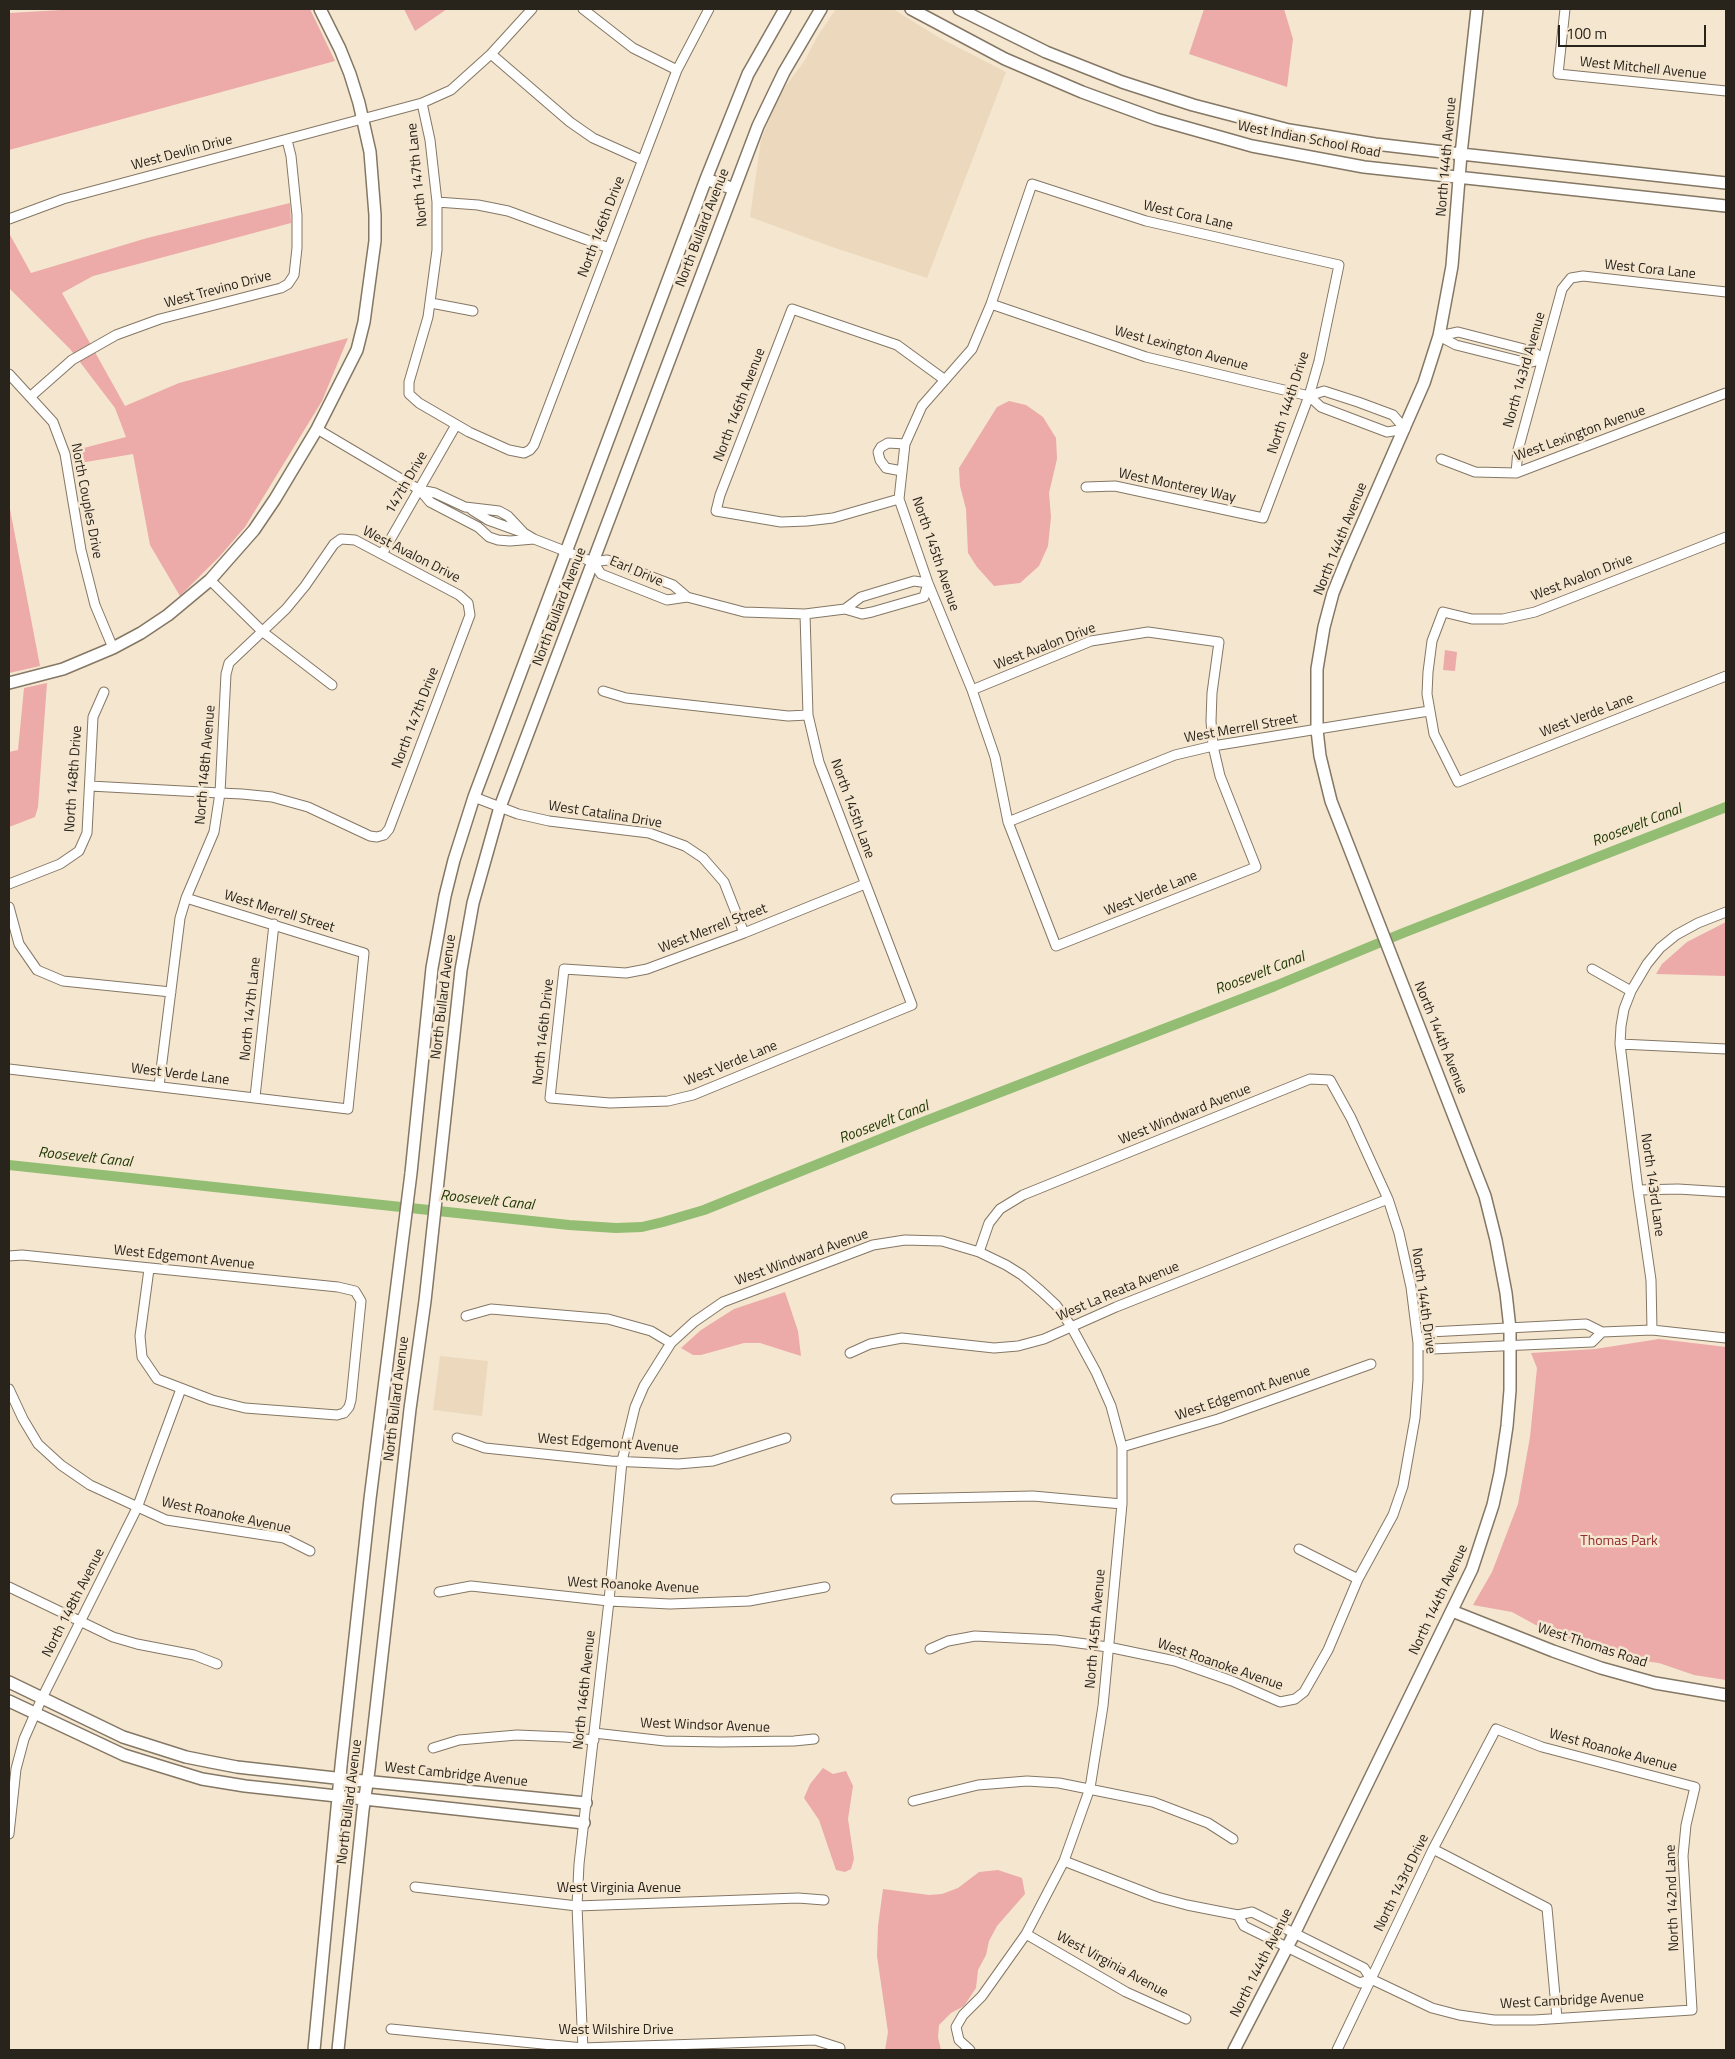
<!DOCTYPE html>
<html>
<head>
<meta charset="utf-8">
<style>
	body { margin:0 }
	#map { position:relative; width:1735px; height:2059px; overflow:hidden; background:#f5e6d0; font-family:"Titillium Web",sans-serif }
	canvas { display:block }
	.frame { position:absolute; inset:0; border:10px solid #28231b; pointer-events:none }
	.scale { position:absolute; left:1558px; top:25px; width:148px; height:22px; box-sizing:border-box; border:2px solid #28231b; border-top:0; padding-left:6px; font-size:15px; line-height:18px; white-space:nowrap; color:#28231b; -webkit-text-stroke:4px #f5e6d0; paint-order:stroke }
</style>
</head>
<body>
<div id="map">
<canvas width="1735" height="2059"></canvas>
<div class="frame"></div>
<div class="scale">100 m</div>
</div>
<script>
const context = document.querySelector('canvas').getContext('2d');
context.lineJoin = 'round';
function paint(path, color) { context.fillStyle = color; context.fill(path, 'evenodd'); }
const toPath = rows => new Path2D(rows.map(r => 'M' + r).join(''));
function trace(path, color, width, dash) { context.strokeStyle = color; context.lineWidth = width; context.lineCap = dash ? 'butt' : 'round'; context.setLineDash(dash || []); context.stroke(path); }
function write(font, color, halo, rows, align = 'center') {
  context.font = font + ' "Titillium Web",sans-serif'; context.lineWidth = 5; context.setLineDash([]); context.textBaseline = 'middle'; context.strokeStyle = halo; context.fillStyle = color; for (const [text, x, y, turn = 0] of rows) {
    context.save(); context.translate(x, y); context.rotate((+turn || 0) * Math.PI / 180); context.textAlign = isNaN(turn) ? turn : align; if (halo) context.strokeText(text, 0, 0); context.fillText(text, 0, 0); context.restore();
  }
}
paint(toPath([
	[836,9,893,9,940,38,1006,72,927,278,832,247,750,217,761,140,779,95,805,60,817,37],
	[440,1356,488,1361,482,1416,433,1410]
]), '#ecd9bd');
paint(toPath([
	[79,9,310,9,335,61,9,150,9,13],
	[404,9,447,9,415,31],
	[1204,9,1284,9,1293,39,1287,87,1189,54],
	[290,203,291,223,93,276,62,293,125,406,179,383,348,338,322,401,245,527,220,556,180,596,150,545,133,454,74,464,72,451,126,437,115,408,70,349,9,288,9,233,31,273,147,238],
	[1009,401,1026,405,1043,417,1056,438,1057,459,1049,493,1051,517,1048,546,1039,566,1020,583,994,586,977,567,968,553,966,509,960,486,959,468,997,407],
	[9,504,40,666,9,673],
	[1445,650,1457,652,1455,671,1443,670],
	[47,683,38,807,35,817,9,827,9,752,18,750,24,688],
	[1726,922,1726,976,1656,974,1662,964,1687,942],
	[785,1292,798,1331,801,1356,760,1343,744,1343,701,1355,693,1355,681,1348,701,1330,734,1309],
	[1659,1339,1726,1347,1726,1680,1694,1675,1659,1663,1621,1658,1543,1629,1512,1612,1473,1605,1492,1572,1518,1504,1530,1437,1537,1368,1531,1353,1595,1349],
	[823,1768,833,1774,846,1771,853,1786,848,1819,854,1859,851,1869,845,1872,836,1870,819,1820,804,1798,810,1784],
	[998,1870,1022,1878,1025,1894,997,1926,989,1941,986,1955,978,1970,976,1988,964,2006,951,2013,939,2025,938,2037,941,2050,885,2050,888,2032,877,1956,878,1926,883,1889,929,1895,942,1894,958,1888,979,1872]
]), '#ecaaa8');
trace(toPath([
	[9,1165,569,1225,616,1228,642,1227,663,1222,704,1210,923,1122,1275,986,1403,933,1726,807]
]), '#92bd72', 10);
const street = toPath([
	[583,9,633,48,677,70],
	[1565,9,1558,74,1726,91],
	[491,54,570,122,593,138,642,160],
	[422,103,430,140,437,202,437,250,428,317,409,382,409,394,419,403,469,432,509,450,524,453,530,450,534,445,677,70,709,9],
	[437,202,478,205,508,211,609,248],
	[9,219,63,199,422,103,451,90,491,54,532,9],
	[431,303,473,311],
	[991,304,1146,357,1309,396,1321,407,1387,432,1405,429],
	[1439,336,1458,332,1532,351,1543,359],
	[1439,336,1456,345,1528,363,1543,359],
	[9,374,53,422,65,454,81,550,95,605,113,648],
	[1309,396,1324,391,1358,402,1393,415,1405,429],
	[30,397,72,360,116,335,160,319,281,288,288,284,294,275,297,248,297,215,291,156,287,140],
	[317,429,420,490,435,493,465,507,499,511,508,516,524,533,534,539,593,562],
	[1441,459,1475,472,1516,473,1726,393],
	[902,471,886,468,880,460,878,452,881,447,888,443,905,444],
	[1516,473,1518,450,1562,289,1571,278,1583,276,1726,292],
	[420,490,430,502,478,527,489,537,498,540,510,541,534,539],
	[899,499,833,518,807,521,781,522,716,511,720,495,792,309,897,345,945,380],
	[472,510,488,520,524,533],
	[1726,537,1535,612,1503,619,1472,619,1443,612,1432,641,1428,672,1427,694,1434,734,1458,782,1726,676],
	[382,554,456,425],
	[593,562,601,574,667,600,687,597,744,612,805,614,845,609,862,614,872,612,924,597,928,583,914,581,861,597,845,609],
	[593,562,607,560,673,585,687,597],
	[210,580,263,632,332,685],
	[805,614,808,715,819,762,912,1005,693,1095,668,1101,610,1103,550,1098,564,969,626,973,647,969,744,933,865,884],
	[972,690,1091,641,1148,632,1219,642,1212,693,1211,721,1213,746,1220,776,1256,867,1056,946,1008,822,995,757,972,690,928,583,899,499,905,444,922,406,972,349,991,304,1032,184,1146,221,1339,265,1319,361,1309,396,1263,518,1115,486,1086,487],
	[603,691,626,698,788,716,808,715],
	[90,786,220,793,242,794,272,797,308,807,370,836,377,837,384,835,389,829,470,615,468,603,459,595,355,540,341,539,334,544,305,586,286,609,229,663,226,674,220,793,214,832,186,898,180,918,159,1086],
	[474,797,518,814,549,821,649,833,685,846,703,858,724,882,744,933],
	[1008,822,1175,755,1213,746,1429,711],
	[9,884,60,864,79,851,87,833,93,717,104,692],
	[9,907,19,944,37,970,63,981,171,992],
	[1592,969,1631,991],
	[1620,1044,1726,1049],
	[9,1069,348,1109,364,953,186,898],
	[255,1097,274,924],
	[1638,1190,1678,1189,1726,1192],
	[9,1256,22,1255,338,1287,355,1291,361,1301,351,1400,349,1407,344,1413,337,1415,245,1408,212,1400,157,1379,142,1357,140,1336,149,1269],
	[466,1316,491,1309,608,1319,651,1331,671,1343],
	[1652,1330,1651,1280,1638,1190,1620,1044,1621,1026,1624,1009,1631,991,1647,964,1660,948,1676,935,1698,923,1726,912],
	[1602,1332,1592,1342,1432,1349,1418,1343,1429,1332,1586,1324,1602,1332,1652,1330,1726,1338],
	[850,1353,870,1344,902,1338,994,1348,1018,1346,1044,1339,1116,1307,1388,1199],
	[9,1389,23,1419,38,1444,61,1465,90,1485,166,1520,284,1538,310,1551],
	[457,1438,485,1448,611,1461,678,1464,713,1461,786,1438],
	[1122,1447,1218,1419,1371,1364],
	[896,1499,1033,1496,1122,1504],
	[1299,1549,1358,1579],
	[9,1587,113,1637,137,1644,194,1655,217,1664],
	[439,1592,471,1586,609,1601,670,1604,749,1601,825,1587],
	[930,1649,948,1641,975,1636,1056,1640,1108,1647,1175,1661,1232,1681,1280,1702,1295,1699,1304,1692,1328,1650,1358,1579,1393,1515,1403,1486,1415,1418,1418,1380,1418,1343,1411,1287,1399,1233,1388,1199,1351,1118,1330,1080,1310,1079,1023,1195,1000,1209,989,1223,979,1252],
	[594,1733,665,1741,720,1742,794,1741,814,1739],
	[433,1748,459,1740,517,1735,565,1737,594,1740],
	[913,1801,978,1785,1027,1781,1059,1783,1153,1802,1208,1823,1233,1839],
	[9,1834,16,1769,24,1739,42,1698,137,1508,181,1389],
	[1433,1849,1547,1908,1557,2018],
	[1064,1861,1157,1897,1187,1905,1238,1915,1252,1912,1364,1968,1371,1979,1432,2008,1459,2015,1494,2020,1534,2020,1692,2010,1683,1856,1686,1825,1695,1787,1542,1747,1496,1729,1433,1849,1371,1979,1337,2050],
	[415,1887,577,1906,798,1898,824,1900],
	[1238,1915,1244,1926,1360,1983,1371,1979],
	[1026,1934,1126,1992,1186,2019],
	[391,2029,583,2048,815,2040,840,2048],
	[583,2050,577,1906,579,1864,609,1601,622,1461,635,1407,644,1386,671,1343,694,1322,723,1302,873,1245,905,1240,942,1241,979,1252,1006,1265,1022,1275,1041,1291,1056,1305,1071,1326,1096,1372,1111,1406,1122,1447,1122,1504,1103,1706,1090,1788,1064,1861,1026,1934,982,1996,963,2015,956,2027,959,2040,970,2050]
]);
const secondary = toPath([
	[911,9,1005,59,1082,92,1156,119,1252,146,1364,167,1726,206],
	[959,9,1046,52,1122,82,1193,105,1289,130,1375,144,1461,154,1726,183],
	[706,179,734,189],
	[9,683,63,669,113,648,141,633,168,615,210,580,254,530,275,499,317,429,357,350,364,322,375,241,375,215,370,152,359,103,350,74,340,49,320,9],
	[1452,1611,1553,1651,1601,1668,1655,1683,1726,1695],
	[9,1682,123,1737,186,1757,211,1762,237,1767,353,1780,586,1803],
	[9,1701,124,1755,202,1779,245,1786,584,1823],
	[314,2050,341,1766,370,1499,411,1173,432,968,445,896,454,860,474,797,706,179,748,74,785,9],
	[338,2050,363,1810,369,1770,410,1409,425,1301,461,970,473,903,500,807,758,126,784,72,821,9],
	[1234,2050,1294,1934,1472,1569,1493,1505,1500,1473,1507,1426,1510,1390,1510,1329,1506,1293,1496,1240,1485,1196,1331,801,1320,756,1317,730,1317,669,1324,627,1333,593,1346,561,1424,383,1439,336,1452,266,1461,154,1477,9]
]);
trace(street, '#847764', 11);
trace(secondary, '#847764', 14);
trace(street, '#fff', 9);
trace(secondary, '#fff', 11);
write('14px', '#28231b', '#f5e6d0', [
	["West Mitchell Avenue",1643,69,6],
	["West Indian School Road",1309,140,11],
	["West Devlin Drive",182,153,-15],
	["North 144th Avenue",1447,157,-85],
	["North 147th Lane",418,175,-96],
	["West Cora Lane",1188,216,13],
	["North 146th Drive",602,227,-69],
	["North Bullard Avenue",703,228,-69],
	["West Cora Lane",1650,270,6],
	["West Trevino Drive",218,290,-15],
	["West Lexington Avenue",1181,349,15],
	["North 143rd Avenue",1525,370,-74],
	["North 144th Drive",1289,403,-72],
	["North 146th Avenue",740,405,-69],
	["West Lexington Avenue",1580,434,-20],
	["147th Drive",407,483,-60],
	["West Monterey Way",1177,486,12],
	["North Couples Drive",86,501,79],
	["North 144th Avenue",1341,539,-68],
	["North 145th Avenue",935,554,71],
	["West Avalon Drive",411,555,27],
	["Earl Drive",636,572,23],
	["West Avalon Drive",1582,578,-21],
	["North Bullard Avenue",560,607,-69],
	["West Avalon Drive",1045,647,-21],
	["West Verde Lane",1587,716,-21],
	["North 147th Drive",416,718,-69],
	["West Merrell Street",1241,729,-10],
	["North 148th Avenue",206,765,-85],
	["North 148th Drive",74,779,-86],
	["North 145th Lane",852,809,70],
	["West Catalina Drive",605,815,9],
	["West Verde Lane",1151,894,-22],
	["West Merrell Street",279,912,17],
	["West Merrell Street",713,929,-21],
	["North Bullard Avenue",444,997,-83],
	["North 147th Lane",251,1009,-84],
	["North 146th Drive",544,1032,-84],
	["North 144th Avenue",1440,1038,68],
	["West Verde Lane",731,1064,-22],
	["West Verde Lane",180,1075,7],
	["West Windward Avenue",1185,1115,-22],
	["North 143rd Lane",1652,1185,82],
	["West Edgemont Avenue",184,1258,6],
	["West Windward Avenue",802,1258,-20],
	["West La Reata Avenue",1118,1292,-23],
	["North 144th Drive",1423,1301,82],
	["West Edgemont Avenue",1243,1394,-19],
	["North Bullard Avenue",397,1399,-83],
	["West Edgemont Avenue",608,1444,4],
	["West Roanoke Avenue",226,1516,12],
	["West Roanoke Avenue",633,1586,3],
	["North 144th Avenue",1439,1600,-65],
	["North 148th Avenue",74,1603,-63],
	["North 145th Avenue",1096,1629,-85],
	["West Thomas Road",1592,1646,18],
	["West Roanoke Avenue",1220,1665,19],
	["North 146th Avenue",585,1690,-84],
	["West Windsor Avenue",705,1726,2],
	["West Roanoke Avenue",1613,1751,15],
	["West Cambridge Avenue",456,1775,6],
	["North Bullard Avenue",350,1802,-83],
	["North 143rd Drive",1402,1883,-64],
	["West Virginia Avenue",619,1889],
	["North 142nd Lane",1673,1898,-92],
	["North 144th Avenue",1262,1963,-63],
	["West Virginia Avenue",1112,1965,28],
	["West Cambridge Avenue",1572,2001,-3],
	["West Wilshire Drive",616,2031]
]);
write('14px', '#952a31', '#f5e6d0', [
	["Thomas Park",1619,1542]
]);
write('italic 15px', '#1d3700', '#f5e6d0', [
	["Roosevelt Canal",1637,826,-21],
	["Roosevelt Canal",1260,974,-21],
	["Roosevelt Canal",884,1123,-21],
	["Roosevelt Canal",85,1158,6],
	["Roosevelt Canal",487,1201,6]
]);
</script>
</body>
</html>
